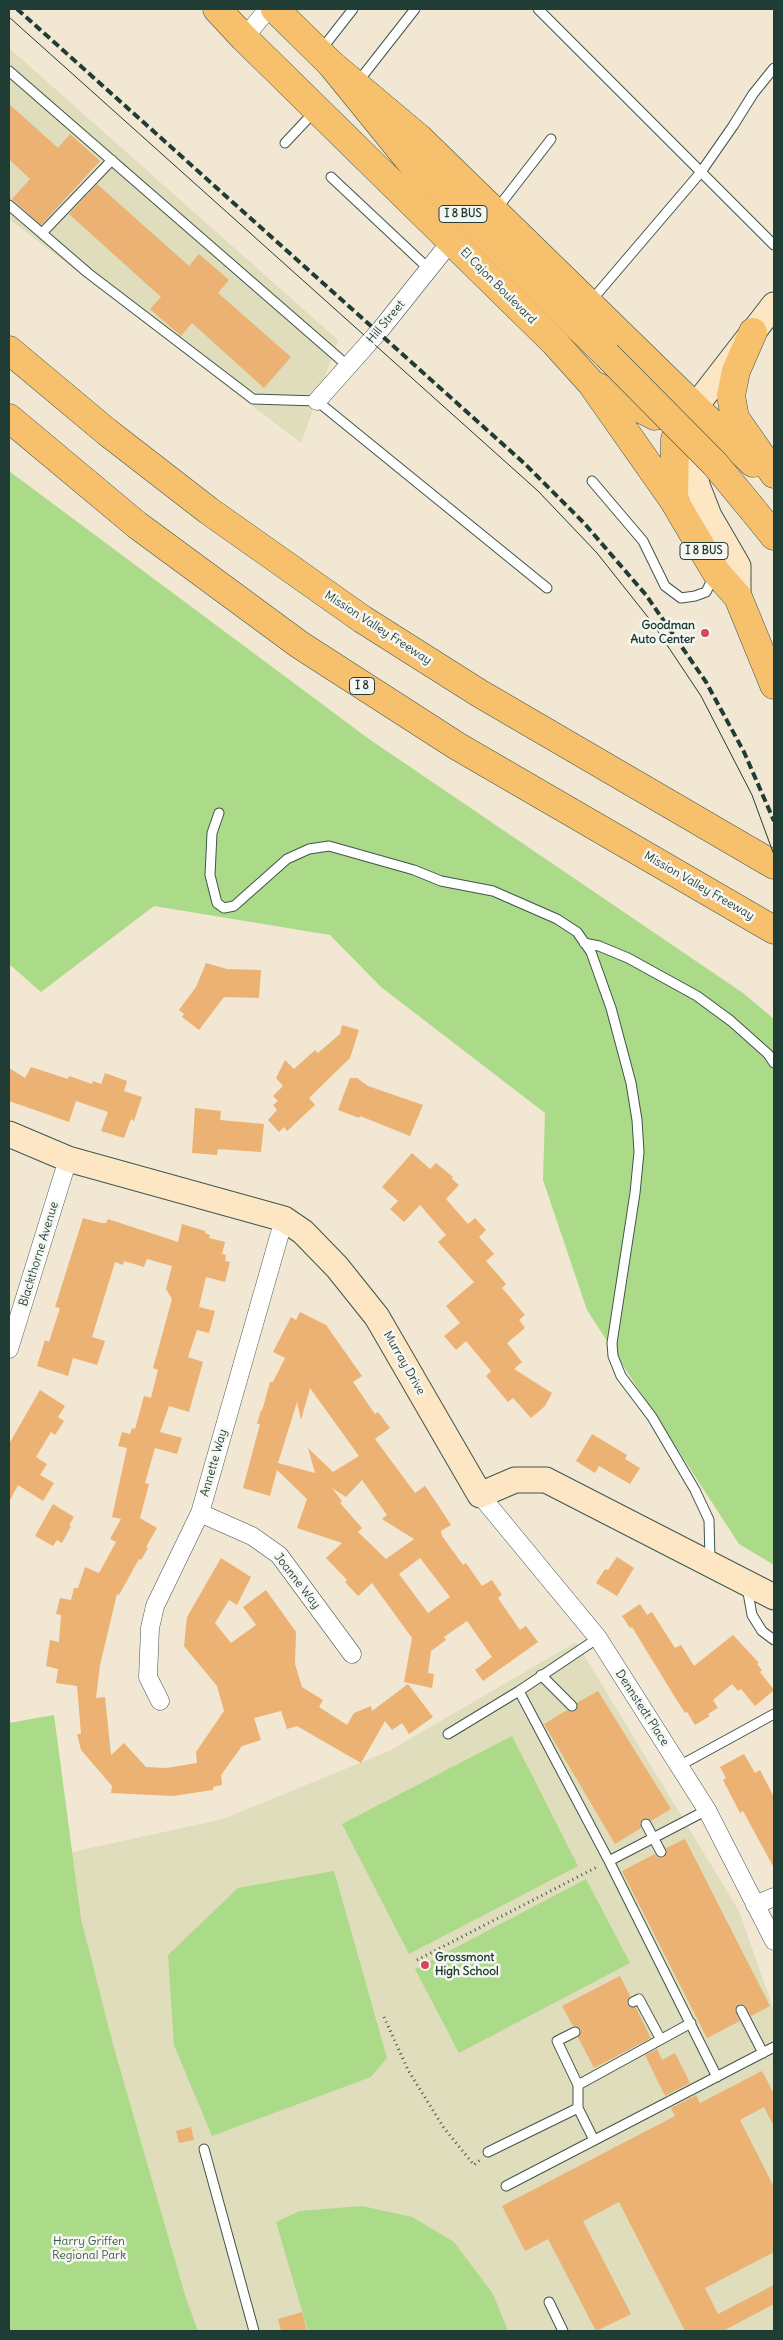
<!DOCTYPE html>
<html>
<head>
<meta charset="utf-8">
<style>
	body { margin:0 }
	#map { position:relative; width:783px; height:2340px; overflow:hidden; background:#f2e7d3; font-family:Delius,sans-serif }
	canvas { display:block }
	.frame { position:absolute; inset:0; border:10px solid #1f3d34; pointer-events:none }
</style>
</head>
<body>
<div id="map">
<canvas width="783" height="2340"></canvas>
<div class="frame"></div>
</div>
<script>
const context = document.querySelector('canvas').getContext('2d');
context.lineJoin = 'round';
function paint(path, color) { context.fillStyle = color; context.fill(path, 'evenodd'); }
const toPath = rows => new Path2D(rows.map(r => 'M' + r).join(''));
function trace(path, color, width, dash) { context.strokeStyle = color; context.lineWidth = width; context.lineCap = dash ? 'butt' : 'round'; context.setLineDash(dash || []); context.stroke(path); }
function write(font, color, halo, rows, align = 'center') {
  context.font = font + ' Delius,sans-serif'; context.lineWidth = 5; context.setLineDash([]); context.textBaseline = 'middle'; context.strokeStyle = halo; context.fillStyle = color; for (const [text, x, y, turn = 0] of rows) {
    context.save(); context.translate(x, y); context.rotate((+turn || 0) * Math.PI / 180); context.textAlign = isNaN(turn) ? turn : align; if (halo) context.strokeText(text, 0, 0); context.fillText(text, 0, 0); context.restore();
  }
}
paint(toPath([
	[9,48,338,340,301,443,9,219],
	[576,1642,739,1911,774,2011,774,2331,198,2331,185,2295,113,2044,80,1919,72,1852,223,1819,389,1751]
]), '#dfddbb');
paint(toPath([
	[9,471,369,739,743,993,774,1019,774,1565,739,1544,587,1310,543,1180,545,1113,381,987,330,935,154,906,41,992,9,964],
	[54,1715,81,1919,113,2044,185,2295,198,2331,9,2331,9,1723],
	[512,1736,578,1866,409,1954,342,1824],
	[334,1871,387,2058,371,2077,212,2136,174,2045,168,1955,238,1888],
	[586,1879,630,1963,459,2053,415,1969],
	[362,2206,412,2217,454,2242,493,2294,508,2331,308,2331,276,2222,300,2211]
]), '#abda88');
paint(toPath([
	[9,104,58,148,70,134,100,161,41,225,12,199,30,179,9,159],
	[97,184,189,266,199,254,229,280,218,293,291,357,264,388,192,323,181,336,150,309,161,297,69,214],
	[206,963,227,969,261,970,259,998,224,997,199,1030,182,1017,184,1014,179,1010,196,987],
	[342,1025,359,1030,350,1058,309,1098,315,1105,287,1131,284,1127,279,1132,268,1120,277,1110,273,1105,278,1101,273,1096,283,1086,276,1078,285,1060,294,1069,315,1050,318,1053,340,1034],
	[31,1067,68,1079,69,1076,92,1084,93,1081,101,1084,105,1073,127,1081,124,1091,142,1097,134,1121,131,1119,124,1138,101,1131,108,1112,76,1101,69,1122,9,1101,9,1068,25,1078],
	[350,1078,357,1078,368,1086,423,1105,410,1136,360,1116,359,1118,338,1110],
	[195,1108,221,1111,220,1120,264,1124,261,1152,218,1149,217,1155,192,1153],
	[412,1153,430,1169,436,1163,453,1177,452,1179,459,1185,446,1199,468,1224,475,1218,486,1230,479,1237,494,1254,486,1261,506,1284,502,1288,525,1315,519,1320,525,1328,507,1343,522,1362,514,1369,552,1393,545,1406,531,1418,513,1398,508,1402,486,1376,491,1371,466,1341,456,1350,444,1336,460,1323,446,1306,474,1282,438,1242,446,1235,420,1205,404,1222,390,1209,398,1201,382,1187],
	[83,1218,101,1223,106,1223,108,1219,178,1242,182,1224,205,1231,205,1233,210,1235,209,1238,225,1242,222,1254,226,1255,225,1261,230,1262,225,1282,206,1277,199,1307,215,1311,209,1333,197,1330,188,1357,203,1362,189,1412,169,1406,160,1432,182,1438,177,1454,155,1448,145,1483,149,1484,140,1518,157,1528,146,1547,148,1548,141,1560,139,1559,119,1595,117,1594,100,1665,96,1698,105,1697,111,1755,124,1743,146,1767,166,1768,197,1763,196,1752,224,1711,217,1686,184,1646,187,1617,221,1558,251,1577,237,1605,229,1600,215,1623,231,1643,256,1625,243,1607,266,1590,296,1632,295,1664,302,1687,323,1700,319,1707,347,1725,354,1713,371,1706,372,1711,408,1684,433,1717,409,1734,402,1723,392,1730,385,1721,361,1763,297,1726,287,1729,281,1711,254,1718,261,1740,242,1746,221,1775,222,1785,213,1787,213,1790,173,1796,111,1793,112,1786,81,1750,77,1734,81,1734,77,1686,56,1683,58,1669,46,1666,50,1640,59,1642,61,1615,56,1614,60,1598,71,1600,74,1588,78,1588,85,1567,99,1573,116,1542,110,1539,121,1519,112,1517,127,1448,118,1446,122,1432,130,1434,132,1428,135,1429,144,1396,151,1398,158,1370,153,1368,172,1299,166,1289,172,1266,147,1259,144,1267,124,1261,123,1265,115,1262,92,1337,105,1341,97,1365,73,1358,68,1376,37,1366,45,1340,49,1342,60,1308,55,1307],
	[300,1312,326,1325,362,1376,353,1382,375,1414,378,1412,390,1428,375,1439,415,1493,425,1486,436,1502,451,1525,441,1531,442,1536,463,1565,466,1563,482,1586,492,1580,502,1595,498,1598,520,1630,526,1626,538,1642,483,1681,475,1670,492,1657,467,1621,444,1637,446,1640,431,1651,428,1673,434,1674,432,1688,404,1682,412,1638,372,1583,358,1596,345,1582,347,1580,326,1558,342,1543,297,1528,307,1499,277,1470,270,1496,243,1488,260,1424,257,1424,261,1410,262,1411,270,1382,273,1382,285,1358,273,1352,291,1317,296,1320],
	[310,1388,359,1456,333,1472,308,1448,315,1473,278,1463,297,1402,301,1420],
	[362,1480,387,1515,382,1519,414,1539,386,1559,358,1532,362,1528,340,1503,342,1501,332,1488,346,1497],
	[420,1558,450,1597,428,1613,399,1574],
	[40,1390,65,1406,58,1417,64,1421,55,1435,51,1432,36,1457,47,1464,40,1475,54,1483,43,1501,18,1485,9,1502,9,1444],
	[592,1434,627,1455,625,1459,640,1468,630,1484,599,1466,595,1473,576,1461],
	[53,1504,74,1517,69,1525,71,1526,62,1543,57,1540,53,1546,35,1536],
	[617,1557,634,1568,617,1596,596,1583,605,1569,608,1570],
	[640,1604,647,1615,652,1612,675,1648,681,1645,694,1666,733,1635,759,1663,757,1664,762,1670,760,1672,774,1690,755,1706,741,1689,738,1691,732,1684,713,1700,718,1708,708,1714,710,1716,695,1725,687,1712,685,1713,676,1699,632,1627,630,1628,622,1616],
	[598,1691,671,1809,651,1821,647,1818,643,1819,640,1823,641,1828,615,1844,544,1724,567,1710,571,1712,576,1711,577,1703],
	[744,1754,755,1773,760,1770,774,1797,774,1868,743,1811,740,1813,723,1780,726,1778,720,1767],
	[685,1839,770,2006,751,2016,745,2005,739,2004,735,2010,740,2021,707,2038,622,1871,655,1854,658,1858,663,1858,667,1853,666,1848],
	[620,1976,630,1996,627,2004,630,2007,636,2008,651,2038,594,2068,578,2037,581,2030,578,2027,573,2026,562,2006],
	[657,2049,662,2060,675,2053,690,2083,665,2096,645,2055],
	[762,2071,774,2094,774,2127,764,2107,740,2120,774,2187,774,2252,705,2288,718,2314,774,2285,774,2304,723,2331,685,2331,619,2202,583,2221,631,2314,596,2331,548,2239,525,2251,502,2206,675,2116,671,2108,696,2095,700,2103],
	[191,2127,194,2140,179,2143,176,2131],
	[302,2312,307,2331,281,2331,278,2319]
]), '#ebb273');
const lane = toPath([
	[538,9,774,245],
	[321,50,353,9],
	[9,71,348,366],
	[357,83,415,9],
	[285,143,315,111],
	[331,177,429,269],
	[9,205,88,273,253,399,317,401,547,588],
	[496,210,551,139],
	[42,233,112,160],
	[591,301,701,172,733,126,753,94,774,68],
	[592,481,643,541,665,586,681,598,695,596,706,592,714,576],
	[219,813,212,833,210,875,217,903,224,908,234,906,287,859,309,849,329,846,414,870,441,881,493,891,557,919,577,932,591,952,611,1008,631,1083,637,1120,639,1152,635,1193,612,1343,613,1356,621,1376,652,1417,695,1490,709,1520,710,1560],
	[584,943,599,946,628,958,697,996,731,1021,768,1054,774,1063],
	[747,1587,752,1615,762,1631,774,1640],
	[598,1638,519,1691,609,1861,717,2077],
	[541,1675,572,1706],
	[448,1734,519,1691],
	[679,1766,774,1714],
	[646,1824,661,1852],
	[609,1861,707,1810],
	[633,2002,639,1999,660,2038],
	[741,2010,763,2053],
	[575,2032,557,2041,578,2085,691,2023],
	[578,2085,578,2108,594,2140],
	[204,2149,254,2331],
	[488,2152,578,2108],
	[506,2186,774,2047],
	[549,2302,563,2331]
]);
const street = toPath([
	[244,38,268,9],
	[317,401,381,329,452,240],
	[9,1349,68,1159],
	[480,1495,598,1638,707,1810,774,1941],
	[200,1513,252,1536,279,1555,352,1654],
	[160,1701,148,1677,150,1628,155,1606,200,1513,284,1219],
	[755,1905,774,1897]
]);
const secondary = toPath([
	[738,597,738,566,709,516,697,485,693,460,695,407,774,305],
	[9,1134,68,1159,284,1219,303,1232,337,1267,377,1317,480,1495,515,1480,546,1480,774,1597]
]);
const primary = toPath([
	[217,9,244,38,555,343,591,383,674,501,716,572,738,597,774,685],
	[275,9,331,64,419,138,695,407],
	[594,385,655,416,676,411],
	[674,501,675,439,693,411]
]);
const highway = toPath([
	[331,64,413,165,607,355],
	[753,332,736,371,731,396,735,418,774,474],
	[9,350,107,432,209,511,362,619,479,693,774,865],
	[695,407,753,463],
	[9,418,137,525,300,645,457,746,774,930],
	[753,510,774,536]
]);
trace(lane, '#3f564c', 11);
trace(street, '#3f564c', 19);
trace(secondary, '#3f564c', 27);
trace(primary, '#3f564c', 29);
trace(highway, '#3f564c', 29);
trace(toPath([
	[417,1960,597,1867],
	[384,2017,408,2070,444,2128,474,2165,480,2160]
]), '#3f564c', 3, [1, 4]);
trace(lane, '#fff', 9);
trace(street, '#fff', 18);
trace(secondary, '#fce6c4', 25);
trace(primary, '#f7c06c', 28);
trace(highway, '#f7c06c', 28);
trace(toPath([
	[9,17,538,491,597,553,651,621,701,696,752,795,774,855]
]), '#1f3d34', 1);
trace(toPath([
	[17,9,525,464,584,523,646,595,706,682,744,752,774,821]
]), '#1f3d34', 4, [8, 4]);
const highwayBridge = toPath([
	[607,355,715,464,753,510]
]);
trace(highwayBridge, '#3f564c', 29, []);
trace(highwayBridge, '#f7c06c', 28);
for (const [x, y, r, color] of [
	[705,633,5,"#d1495b"],
	[425,1965,5,"#d1495b"]
]) { const dot = new Path2D(); dot.arc(x, y, r, 0, 2 * Math.PI); context.fillStyle = color; context.fill(dot); trace(dot, '#f6f6f2', 2); }
for (const [x, y, w] of [
	[463,214,48],
	[704,551,48],
	[362,686,25]
]) { const box = new Path2D(); box.roundRect(x - w / 2, y - 8.5, w, 17, 4); context.fillStyle = '#f6f6f2'; context.fill(box); trace(box, '#1f3d34', 1); }
write('bold 11px', '#1f3d34', null, [
	["I 8 BUS",463,214],
	["I 8 BUS",704,551],
	["I 8",362,686]
]);
write('12px', '#1f3d34', '#f6f6f2', [
	["El Cajon Boulevard",498,286,45],
	["Hill Street",386,322,-50],
	["Mission Valley Freeway",378,628,33],
	["Mission Valley Freeway",699,886,30],
	["Blackthorne Avenue",39,1254,-73],
	["Murray Drive",404,1363,60],
	["Annette Way",214,1463,-74],
	["Joanne Way",297,1581,52],
	["Dennstedt Place",642,1708,57]
]);
write('bold 12px', '#1f3d34', '#f6f6f2', [
	["Goodman",695,626],
	["Auto Center",695,640],
	["Grossmont",435,1958,"left"],
	["High School",435,1972,"left"]
], 'right');
write('12px', '#3b5c45', '#f6f6f2', [
	["Harry Griffen",89,2242],
	["Regional Park",89,2256]
]);
</script>
</body>
</html>
